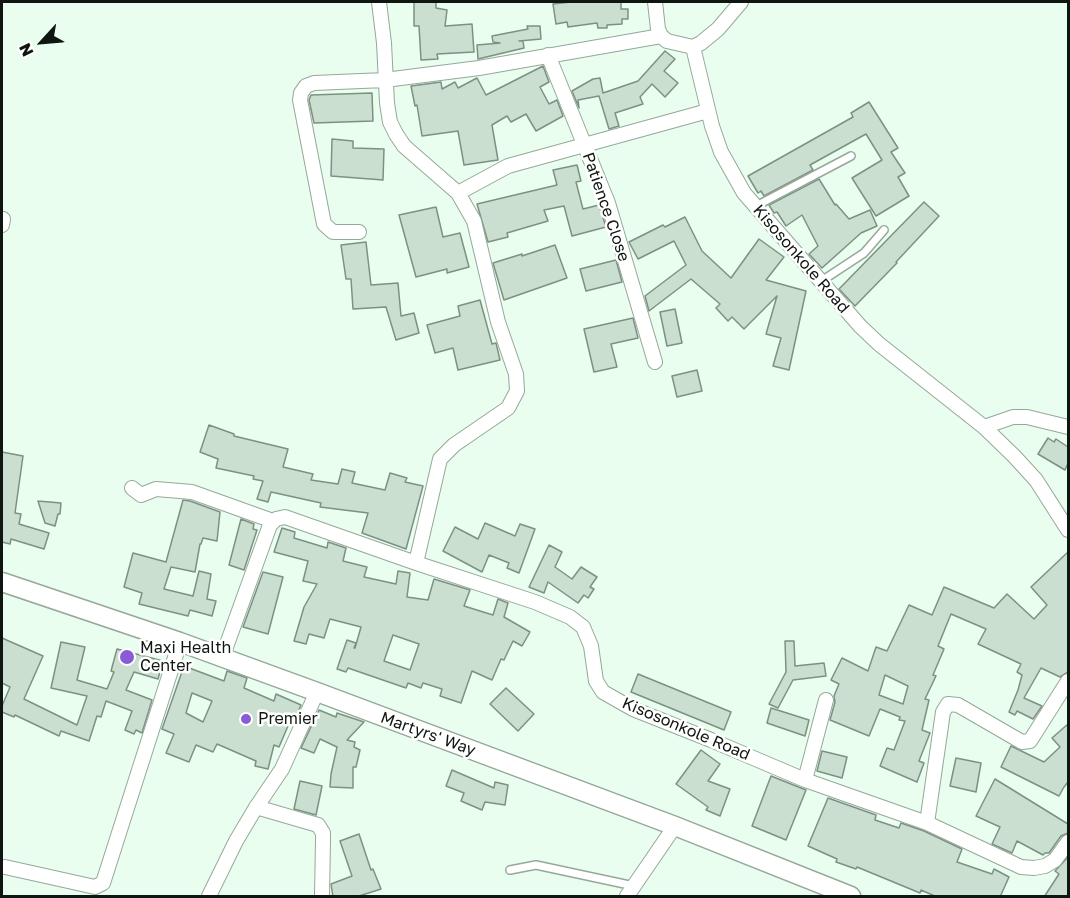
<!DOCTYPE html>
<html>
<head>
<meta charset="utf-8">
<style>
	body { margin:0 }
	#map { position:relative; width:1070px; height:898px; overflow:hidden; background:#e9feee; font-family:"Golos Text",sans-serif }
	canvas { display:block }
	.frame { position:absolute; inset:0; border:3px solid #0f1611; pointer-events:none }
	.north { position:absolute; left:12px; top:12px; width:60px; height:60px; -webkit-text-stroke:4px #fff; paint-order:stroke; rotate:244deg; font-size:16px; font-weight:700; line-height:24px; text-align:center; color:#0f1611 }
	.north::after { content:''; display:block; margin:auto; width:21px; height:27px; background:#0f1611; clip-path:polygon(50% 0,100% 100%,50% 72%,0 100%) }
</style>
</head>
<body>
<div id="map">
<canvas width="1070" height="898"></canvas>
<div class="frame"></div>
<div class="north">N</div>
</div>
<script>
const context = document.querySelector('canvas').getContext('2d');
context.lineJoin = 'round';
function paint(path, color) { context.fillStyle = color; context.fill(path, 'evenodd'); }
const toPath = rows => new Path2D(rows.map(r => 'M' + r).join(''));
function trace(path, color, width, dash) { context.strokeStyle = color; context.lineWidth = width; context.lineCap = dash ? 'butt' : 'round'; context.setLineDash(dash || []); context.stroke(path); }
function write(font, color, halo, rows, align = 'center') {
  context.font = font + ' "Golos Text",sans-serif'; context.lineWidth = 5; context.setLineDash([]); context.textBaseline = 'middle'; context.strokeStyle = halo; context.fillStyle = color; for (const [text, x, y, turn = 0] of rows) {
    context.save(); context.translate(x, y); context.rotate((+turn || 0) * Math.PI / 180); context.textAlign = isNaN(turn) ? turn : align; if (halo) context.strokeText(text, 0, 0); context.fillText(text, 0, 0); context.restore();
  }
}
const building = toPath([
	[414,2,436,2,436,8,447,10,445,26,472,24,474,52,437,54,438,59,421,60,419,26,414,26,414,2],
	[571,2,621,2,621,9,628,9,628,19,622,19,622,24,607,25,607,28,598,28,597,23,568,27,567,22,556,24,553,4,571,2],
	[527,26,540,26,541,39,519,41,523,41,524,48,478,59,477,45,500,43,493,42,492,36,528,29,527,26],
	[665,51,675,59,664,71,678,83,665,97,652,84,640,97,643,104,615,113,619,126,609,129,599,96,578,100,579,108,572,91,593,79,600,78,603,93,638,81,665,51],
	[543,66,549,82,540,87,549,104,557,100,563,116,536,131,526,114,511,122,507,116,492,125,498,160,464,165,458,131,422,136,417,105,415,106,411,86,441,82,442,89,455,82,458,88,477,78,486,95,543,66],
	[372,93,373,121,314,123,309,100,311,95,372,93],
	[869,102,898,148,891,152,905,173,898,177,909,196,876,216,852,178,882,160,866,134,810,165,813,170,764,196,761,191,758,193,748,176,853,117,851,113,869,102],
	[332,139,353,141,353,148,384,149,383,180,331,176,332,139],
	[577,165,581,181,576,182,583,209,599,205,606,227,572,236,564,206,544,210,548,221,507,233,508,237,488,242,477,204,557,185,553,170,577,165],
	[819,179,835,205,836,204,849,219,870,210,877,226,861,233,822,268,809,254,818,246,802,215,786,226,777,212,774,213,769,205,819,179],
	[924,202,939,216,896,262,897,263,855,306,839,289,924,202],
	[436,207,443,237,460,233,469,267,447,273,447,269,416,277,399,215,436,207],
	[685,217,702,251,731,278,759,239,784,257,766,280,806,291,789,370,773,366,781,338,766,334,777,296,744,329,732,317,728,321,716,308,720,304,691,279,649,311,645,296,686,265,674,241,638,259,629,242,663,225,665,227,685,217],
	[366,242,371,285,398,283,401,316,414,313,419,333,396,340,386,307,353,309,351,279,346,279,341,245,366,242],
	[555,245,567,278,504,300,493,263,522,254,522,256,555,245],
	[616,260,622,282,586,291,580,269,616,260],
	[480,300,492,344,496,343,500,360,458,370,453,348,435,353,427,325,460,316,458,306,480,300],
	[675,309,682,343,667,346,660,312,675,309],
	[633,318,638,338,611,344,617,367,594,372,584,329,633,318],
	[697,370,702,391,677,397,672,376,697,370],
	[209,425,234,434,234,436,288,449,283,467,313,474,311,480,338,484,342,469,355,472,352,483,385,490,390,473,407,478,405,482,423,486,406,549,362,533,368,513,320,507,321,503,271,492,268,502,257,499,263,481,253,479,254,476,216,468,218,459,200,452,209,425],
	[1048,438,1054,442,1056,439,1068,447,1068,463,1065,470,1038,454,1048,438],
	[2,452,23,456,15,513,21,514,19,524,49,533,44,549,11,539,10,544,2,542,2,452],
	[183,500,190,501,220,512,217,541,203,538,201,544,200,544,195,572,171,567,164,589,193,596,199,571,211,574,207,599,216,601,212,616,190,610,188,616,139,604,142,593,124,587,133,553,166,562,183,500],
	[38,501,61,503,60,514,58,514,55,526,45,523,38,501],
	[241,519,254,524,253,529,257,530,244,570,229,565,241,519],
	[485,523,515,536,520,524,535,529,519,573,507,568,509,563,489,555,482,572,443,551,455,527,478,539,485,523],
	[282,528,295,532,294,538,327,548,328,542,346,548,343,561,367,567,364,577,396,584,398,571,410,573,407,597,428,600,434,579,470,590,464,606,493,615,498,599,508,603,504,617,530,632,522,646,513,641,504,660,501,659,492,680,472,671,461,703,440,696,442,689,423,683,421,688,408,683,406,688,348,668,346,672,337,669,347,640,356,643,354,648,355,648,361,627,330,619,324,638,309,634,306,644,294,641,304,607,317,584,303,581,308,561,274,552,282,528],
	[393,635,419,644,410,670,384,661,393,635],
	[549,545,562,552,555,567,572,579,581,567,597,577,590,587,594,589,588,598,584,595,578,603,548,582,544,593,529,587,549,545],
	[1068,552,1068,672,1060,677,1041,668,1024,698,1042,706,1033,719,1017,711,1015,715,1009,712,1018,690,1022,675,1017,672,1021,664,978,644,986,629,951,614,938,646,944,649,933,675,936,676,925,699,929,700,922,730,930,733,919,761,924,763,917,782,880,766,887,748,894,750,905,721,899,720,900,717,880,709,869,736,830,720,835,702,834,696,839,684,831,680,842,658,868,671,876,647,887,651,909,605,932,615,944,587,994,608,1007,594,1034,619,1047,605,1031,587,1068,552],
	[885,675,908,686,903,704,879,695,885,675],
	[263,572,283,577,268,634,243,627,263,572],
	[2,638,43,656,24,699,77,725,87,696,51,688,61,642,85,647,77,680,107,689,114,672,111,671,117,649,163,661,158,679,134,672,126,690,152,700,142,733,136,730,134,734,125,730,132,711,106,701,101,717,97,716,89,741,61,731,59,736,15,715,14,717,2,712,2,706,10,687,2,683,2,638],
	[785,641,794,641,795,666,824,663,826,676,793,680,778,708,769,704,786,672,785,641],
	[184,666,224,681,227,671,247,678,244,688,274,701,276,694,301,705,295,719,291,719,279,747,274,745,268,769,255,766,256,761,217,744,213,752,196,745,189,762,166,753,174,734,162,729,184,666],
	[192,693,212,701,203,722,186,713,192,693],
	[638,674,731,712,724,730,631,692,638,674],
	[506,688,534,714,518,731,490,704,506,688],
	[771,708,809,720,805,736,767,723,771,708],
	[319,710,336,717,337,713,364,722,347,740,355,742,354,747,360,750,356,767,353,767,353,788,330,787,331,774,337,747,320,739,314,753,301,748,319,710],
	[1068,724,1068,782,1064,787,1059,796,1001,767,1011,746,1044,762,1060,747,1052,738,1068,724],
	[701,750,720,764,708,781,730,789,720,816,706,810,708,807,676,784,701,750],
	[822,751,847,757,842,778,817,771,822,751],
	[956,758,981,763,976,792,950,786,956,758],
	[452,770,494,788,495,782,508,785,505,805,485,802,482,810,461,801,464,793,446,786,452,770],
	[771,776,806,790,786,840,752,826,771,776],
	[995,779,1068,824,1068,833,1061,836,1049,853,1045,853,1043,855,1017,841,1012,853,992,844,1000,827,976,816,995,779],
	[300,781,322,786,316,815,294,809,300,781],
	[828,798,876,815,875,820,899,828,901,823,924,831,962,849,957,862,992,874,994,869,1009,877,1000,897,937,897,921,890,920,893,857,867,856,869,836,862,837,859,808,846,828,798],
	[359,834,371,870,373,869,381,889,356,897,333,897,331,884,352,876,340,841,359,834],
	[1068,857,1068,897,1044,897,1059,874,1055,871,1068,857]
]);
paint(building, '#cadfcf');
trace(building, '#7d9182', 1.5);
const service = toPath([
	[756,206,851,156],
	[820,282,864,253,884,230],
	[510,870,536,865,634,886]
]);
const minor = toPath([
	[379,2,384,43,387,103,390,122,396,134,404,146,458,193,474,221,498,322,516,374,517,391,508,408,454,445,440,459,416,563],
	[655,2,658,29,661,36,667,41,693,47],
	[741,2,718,29,701,43,693,47,712,126,721,152,744,193,860,326,879,344,984,427,1014,456,1036,480,1068,530],
	[548,55,608,203,655,362],
	[458,193,508,166,708,111],
	[2,225,3,219],
	[359,232,333,232,324,224,300,100,301,93,306,86,314,83,385,80,479,68,661,36],
	[984,427,1013,417,1027,417,1068,427],
	[132,488,141,495,156,489,192,492,273,521],
	[222,658,270,525,276,519,285,517,416,563,535,602,570,617,583,627,591,646,596,681,603,692,633,709,711,740,805,780,927,823,1021,867,1034,868,1045,866,1055,860,1068,842],
	[805,780,826,700],
	[256,807,318,825,323,833,323,840,322,896],
	[927,823,943,712,948,704,958,705,1022,742,1030,741,1068,681],
	[5,867,95,887,103,883,180,642],
	[209,896,236,841,255,809,282,769,317,692],
	[627,896,675,826]
]);
const secondary = toPath([
	[2,582,180,642,317,692,675,826,851,896]
]);
trace(service, '#95a89a', 10);
trace(minor, '#95a89a', 16);
trace(secondary, '#95a89a', 21);
trace(service, '#fff', 7);
trace(minor, '#fff', 14);
trace(secondary, '#fff', 18);
for (const [x, y, r, color] of [
	[127,657,8,"#895cd6"],
	[246,719,6,"#895cd6"]
]) { const dot = new Path2D(); dot.arc(x, y, r, 0, 2 * Math.PI); context.fillStyle = color; context.fill(dot); trace(dot, '#fff', 2); }
write('16px', '#0f1611', '#fff', [
	["Patience Close",606,207,71],
	["Kisosonkole Road",801,259,49],
	["Kisosonkole Road",686,729,23],
	["Martyrs' Way",428,734,20]
]);
write('16px', '#0f1611', '#fff', [
	["Maxi Health",140,648],
	["Center",140,666],
	["Premier",258,719]
], 'left');
</script>
</body>
</html>
